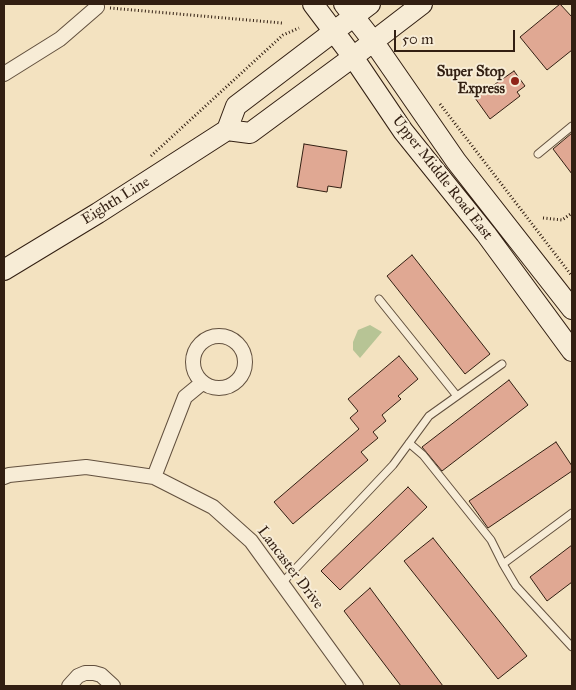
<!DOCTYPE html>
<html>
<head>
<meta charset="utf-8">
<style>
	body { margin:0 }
	#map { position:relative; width:576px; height:690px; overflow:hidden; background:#f3e2c0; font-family:"IM FELL Great Primer",serif }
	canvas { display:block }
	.frame { position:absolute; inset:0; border:5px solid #321f12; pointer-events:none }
	.scale { position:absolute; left:394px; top:30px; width:121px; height:22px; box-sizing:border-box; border:2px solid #321f12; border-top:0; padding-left:6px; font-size:15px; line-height:18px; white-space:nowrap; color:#321f12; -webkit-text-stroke:4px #f7ecd6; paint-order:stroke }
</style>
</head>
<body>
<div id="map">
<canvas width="576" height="690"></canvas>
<div class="frame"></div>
<div class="scale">50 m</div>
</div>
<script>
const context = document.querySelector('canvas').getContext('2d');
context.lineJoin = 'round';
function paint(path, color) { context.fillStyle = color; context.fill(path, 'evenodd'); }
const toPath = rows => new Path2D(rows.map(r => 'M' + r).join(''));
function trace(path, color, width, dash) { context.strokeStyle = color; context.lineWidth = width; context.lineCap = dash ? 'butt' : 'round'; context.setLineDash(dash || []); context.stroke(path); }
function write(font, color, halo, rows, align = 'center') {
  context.font = font + ' "IM FELL Great Primer",serif'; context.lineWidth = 4; context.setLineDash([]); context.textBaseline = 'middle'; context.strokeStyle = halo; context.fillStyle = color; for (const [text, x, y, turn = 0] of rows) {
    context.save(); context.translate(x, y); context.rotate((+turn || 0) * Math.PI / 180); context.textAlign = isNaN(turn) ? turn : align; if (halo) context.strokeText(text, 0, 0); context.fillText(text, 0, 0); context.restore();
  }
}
paint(toPath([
	[370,325,382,332,360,358,353,350,353,342,358,330]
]), '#b7c495');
const building = toPath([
	[560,4,572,17,572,50,547,70,520,37,560,4],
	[514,71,525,86,517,92,520,96,490,119,475,98,514,71],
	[572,133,572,174,553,149,572,133],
	[304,144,347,151,341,188,328,186,327,192,297,187,304,144],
	[412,255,490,354,465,374,387,276,412,255],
	[399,356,418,379,398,396,401,399,382,415,386,421,373,432,378,438,361,452,368,460,293,524,274,502,359,429,350,418,358,411,348,399,399,356],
	[509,380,528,405,442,471,422,447,509,380],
	[556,442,572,466,572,471,488,528,469,501,556,442],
	[408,487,427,507,340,590,321,571,408,487],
	[433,538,527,656,498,679,404,561,433,538],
	[572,545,572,582,547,601,530,577,572,545],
	[370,588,443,686,401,686,344,611,370,588]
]);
paint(building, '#e0a893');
trace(building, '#321f12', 1);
const lane = toPath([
	[538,154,572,126],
	[379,299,457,396],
	[409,443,423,455,491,540,503,564,516,586,572,647],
	[503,564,572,513],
	[282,583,393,465,429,416,502,364]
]);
const street = toPath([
	[4,74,60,39,97,7,96,4],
	'193 362a26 26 0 1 1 52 0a26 26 0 1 1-52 0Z',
	[4,477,9,475,86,467,154,477,213,507,251,541,356,686],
	[154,477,185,397,202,383],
	[69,686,78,676,85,673,94,673,101,675,113,686]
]);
const secondary = toPath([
	[313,4,353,57,403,131,486,234,572,351],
	[344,4,373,41,456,161,572,309],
	[227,130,250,133,353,57,422,4],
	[4,270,98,213,227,130,236,106,370,4]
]);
trace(lane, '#62503e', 9);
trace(street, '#62503e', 16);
trace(secondary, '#321f12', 22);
trace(toPath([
	[110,8,282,23],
	[440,104,572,276],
	[151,156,272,45,283,35,299,28],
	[543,218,562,220,572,213]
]), '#321f12', 3, [1, 2.5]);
trace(lane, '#f7ecd6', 7);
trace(street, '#f7ecd6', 14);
trace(secondary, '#f7ecd6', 20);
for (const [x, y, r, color] of [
	[515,81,5,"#8f2418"]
]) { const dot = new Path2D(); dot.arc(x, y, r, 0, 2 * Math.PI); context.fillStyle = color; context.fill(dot); trace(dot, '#f7ecd6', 2); }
write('bold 15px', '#321f12', '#f7ecd6', [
	["Super Stop",505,72],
	["Express",505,89]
], 'right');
write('15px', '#321f12', '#f7ecd6', [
	["Upper Middle Road East",442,178,52],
	["Eighth Line",116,201,-32],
	["Lancaster Drive",290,568,53]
]);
</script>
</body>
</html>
